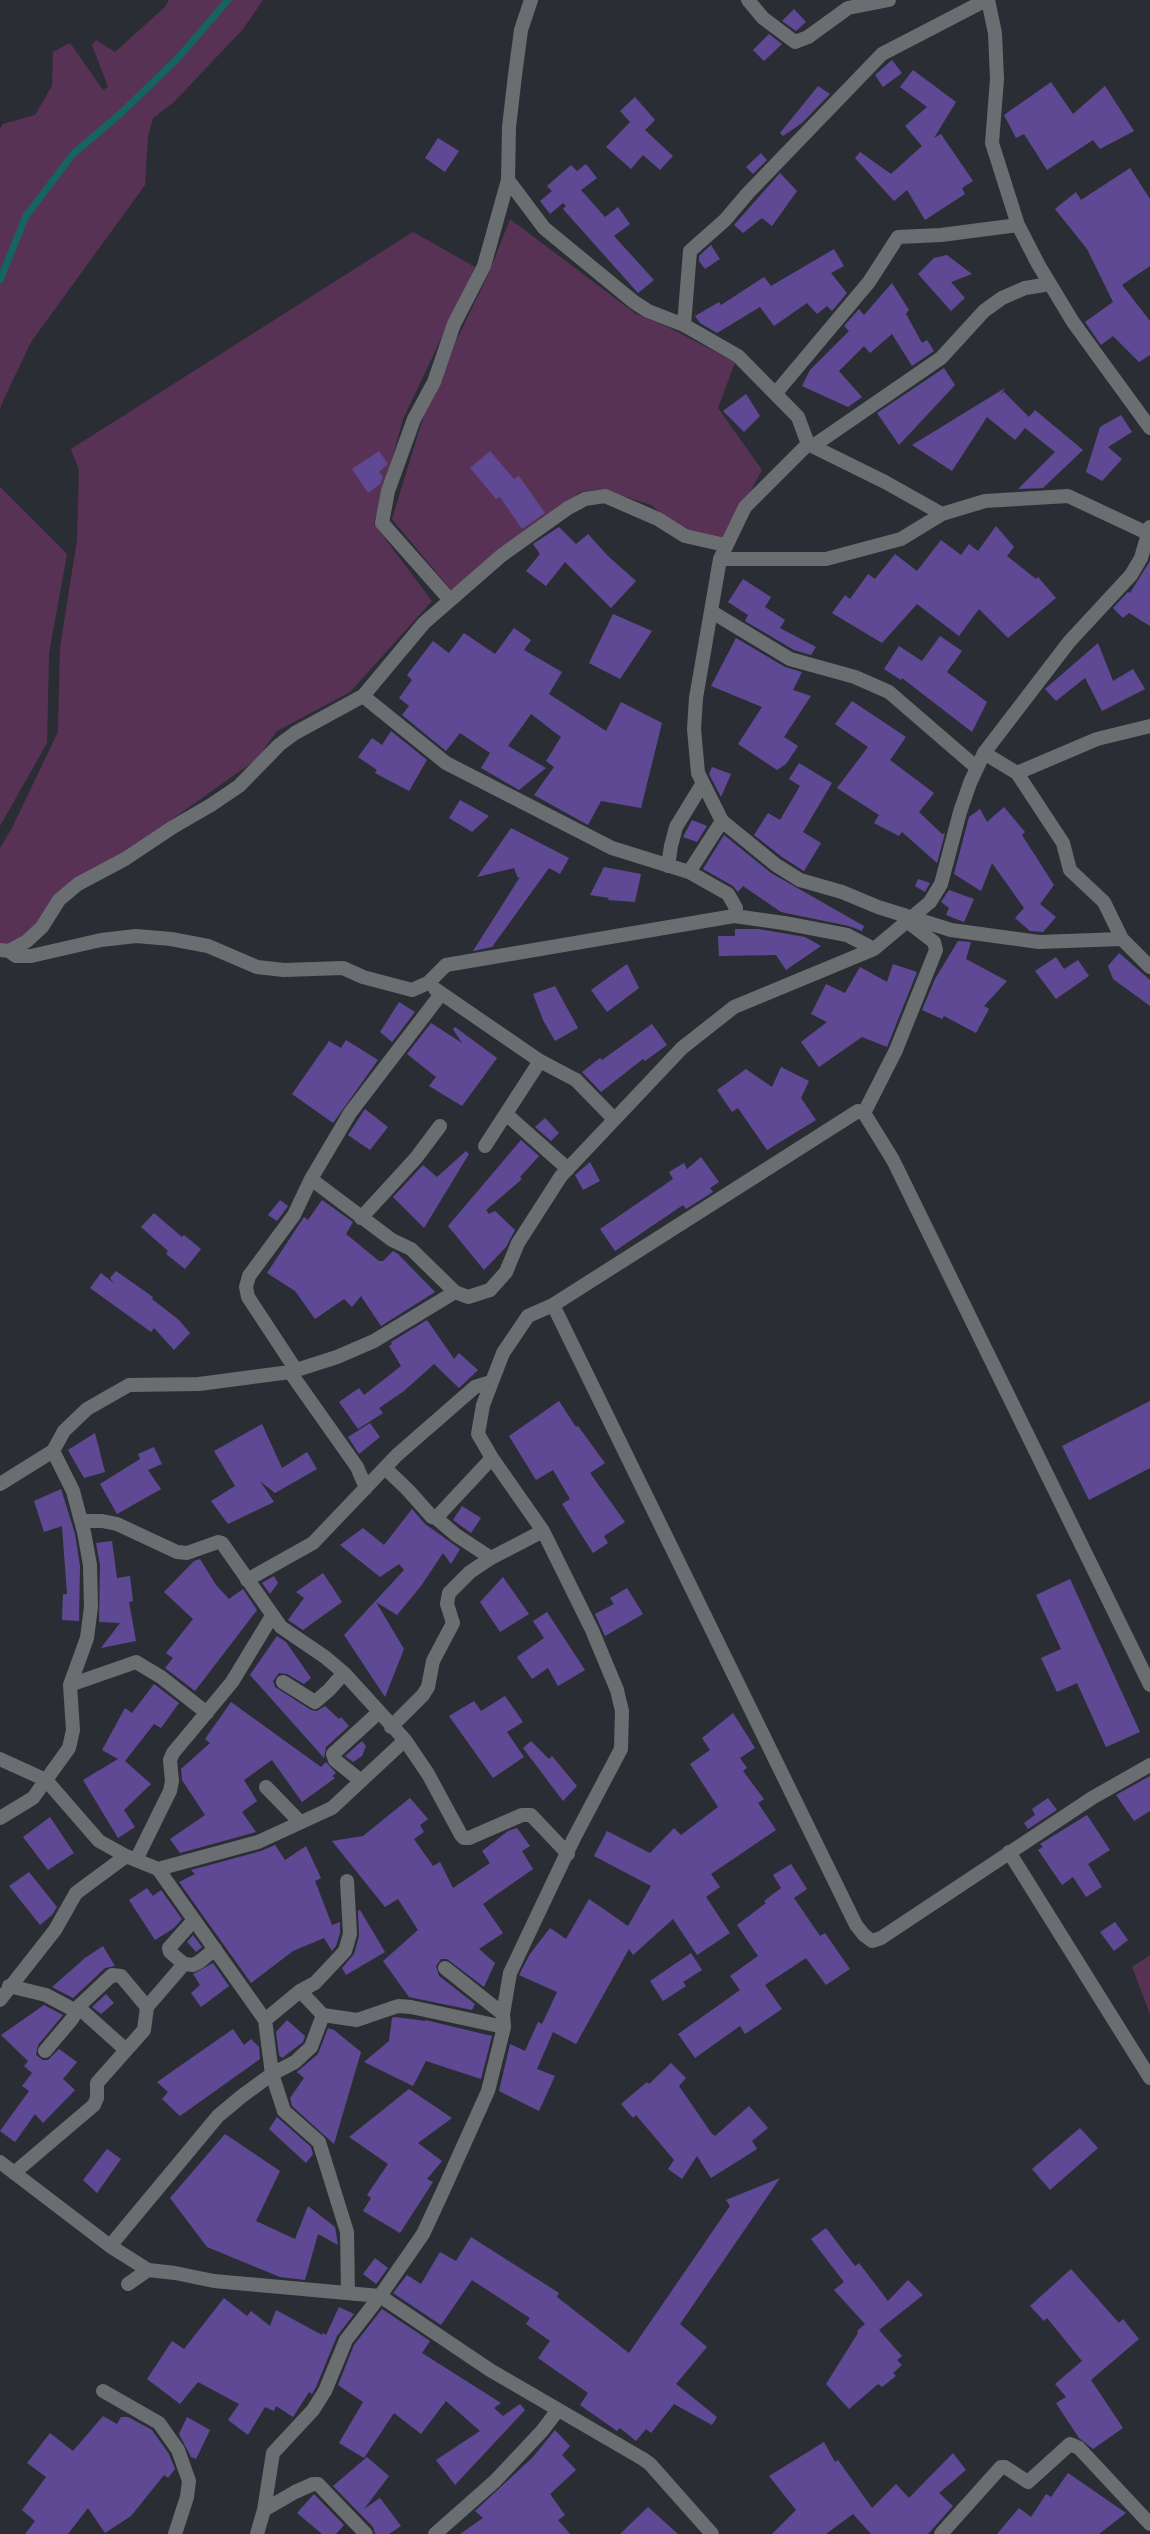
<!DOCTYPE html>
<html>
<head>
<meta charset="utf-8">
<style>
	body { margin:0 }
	canvas { display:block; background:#2a2e34 }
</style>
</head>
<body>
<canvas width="1150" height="2534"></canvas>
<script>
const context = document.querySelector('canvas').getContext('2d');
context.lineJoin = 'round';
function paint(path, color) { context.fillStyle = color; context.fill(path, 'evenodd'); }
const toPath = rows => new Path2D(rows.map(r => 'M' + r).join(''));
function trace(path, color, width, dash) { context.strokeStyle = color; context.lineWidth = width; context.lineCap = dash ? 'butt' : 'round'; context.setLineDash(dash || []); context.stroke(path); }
paint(toPath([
	[169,0,263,0,243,29,174,102,153,118,148,136,145,185,31,342,1,405,0,412,0,129,3,124,35,115,52,86,53,52,70,43,103,90,108,87,92,45,96,40,115,52,165,7],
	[510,219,636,314,668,327,735,362,718,408,762,470,723,542,688,534,651,505,602,489,580,492,451,590,392,519,437,372,460,333,489,273],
	[413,232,475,267,403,419,374,524,432,601,350,692,277,731,257,759,120,856,22,938,6,945,0,944,0,848,12,828,58,732,60,648,77,540,79,470,71,449],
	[0,487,67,554,49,653,47,743,0,826],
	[1150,1955,1150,2014,1132,1967]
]), '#583255');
trace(toPath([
	[0,280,26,216,73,154,119,115,178,58,228,0]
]), '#166461', 7);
paint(toPath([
	[794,9,806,22,796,31,782,21],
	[769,34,782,44,764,61,753,50],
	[892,60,902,73,883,87,875,75],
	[913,70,956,102,934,138,941,134,973,181,962,188,965,194,925,220,907,190,894,201,855,158,860,152,891,174,922,146,905,126,927,107,900,87],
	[1051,82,1073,114,1105,86,1134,131,1100,149,1093,140,1047,170,1024,134,1016,138,1004,115],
	[818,86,830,94,802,123,783,136,780,133],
	[635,97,655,120,645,130,673,156,660,170,643,155,631,169,606,147,630,122,620,111],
	[438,138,459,151,445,172,425,158],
	[761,153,767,160,753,174,746,167],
	[586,164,597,178,581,190,605,217,618,207,630,224,614,236,654,280,638,293,563,209,566,206,563,203,550,214,540,201,552,191,547,186,571,165,577,171],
	[1130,168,1150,199,1150,266,1122,285,1150,321,1150,355,1139,362,1113,336,1101,345,1085,322,1113,302,1087,249,1055,209,1076,192,1081,200],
	[780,173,797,191,772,226,762,218,743,233,734,225],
	[711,245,720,259,705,269,699,261,699,256],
	[834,249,844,266,831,273,847,293,832,311,827,306,817,314,807,303,774,326,760,307,717,333,700,323,695,316,719,302,721,305,764,277,771,286],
	[947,255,972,274,951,282,965,298,951,311,918,274,934,258],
	[892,283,909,310,906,314,922,343,927,340,934,351,912,366,892,334,870,353,864,346,839,371,862,397,848,407,802,386,810,370,849,331,844,326,859,309,864,315],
	[944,368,955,385,899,445,877,413],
	[1005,388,1001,394,1004,392,1029,417,1035,410,1083,450,1043,488,1018,489,1055,452,1025,428,1015,440,987,417,952,471,912,445],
	[746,394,760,416,744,432,723,411],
	[1121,415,1132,432,1108,447,1122,459,1102,481,1086,472,1100,427],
	[379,451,388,464,379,472,383,477,380,484,368,493,352,469],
	[490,451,514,479,519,476,545,513,522,529,500,497,496,499,470,468],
	[996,526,1014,547,1007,556,1036,579,1038,577,1056,598,1008,638,979,609,959,636,917,604,882,643,832,613,845,595,850,599,868,574,875,579,895,554,917,571,941,540,961,555,969,544,978,551],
	[559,527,576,544,588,534,608,556,636,581,611,608,565,562,546,586,526,571,540,554,533,544],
	[1150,561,1150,626,1129,613,1123,618,1113,608,1128,592,1130,593],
	[743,579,771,597,765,607,785,620,780,628,816,647,811,655,794,650,745,621,748,615,728,602],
	[613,614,652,631,620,679,589,663],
	[514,628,531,640,524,650,562,672,549,694,606,731,621,702,662,723,641,808,601,801,588,825,534,795,554,767,546,761,561,737,531,714,508,746,546,768,519,790,481,768,490,753,460,733,446,751,402,715,409,706,399,698,412,680,407,675,433,641,449,653,464,633,495,654],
	[940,636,962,651,947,672,987,702,972,732,902,678,901,680,884,669,899,646,922,661],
	[736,638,785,667,802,672,793,690,811,696,784,737,798,746,786,764,777,770,738,744,762,707,711,686],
	[1098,643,1113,681,1133,669,1145,689,1102,711,1085,678,1056,701,1045,689],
	[852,701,906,737,890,760,934,793,919,812,942,834,945,833,937,863,902,832,899,836,874,823,879,815,837,788,868,747,835,724],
	[391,731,427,760,409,791,375,773,377,770,358,757,372,738,382,745],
	[799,763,832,783,803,832,821,843,804,871,782,857,754,835,768,813,780,820,800,786,789,779],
	[712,767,731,774,721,797,709,774],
	[460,800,489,816,472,832,449,818],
	[1004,807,1025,832,1022,835,1054,885,1040,904,1056,917,1043,932,1030,931,1015,918,1024,908,992,863,981,891,954,874,969,817,980,809,987,822],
	[692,820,707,826,697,842,683,837],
	[511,828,569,858,560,874,549,868,492,947,473,951,520,877,518,878,514,868,477,877],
	[724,835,771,873,864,926,862,931,849,926,781,912,743,886,738,892,733,886,703,869],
	[604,867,641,874,635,902,608,900,609,898,590,895],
	[918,879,930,883,925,892,915,886],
	[949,890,974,899,964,922,946,915,949,908,941,902],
	[735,929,758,929,782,933,805,937,821,946,786,970,776,955,719,956,718,936,735,936],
	[958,941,971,942,966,959,1007,981,984,1006,989,1009,976,1033,944,1016,942,1019,922,1010,935,979],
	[1119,953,1150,980,1150,1006,1113,979,1108,966],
	[1056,957,1064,969,1078,960,1089,976,1056,999,1035,971],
	[627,964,639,988,607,1012,591,990],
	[893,964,917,972,887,1047,862,1037,819,1067,801,1042,827,1022,811,1014,826,984,845,993,860,967,887,982],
	[555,986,578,1028,555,1041,543,1020,533,994],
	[399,1002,415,1012,392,1042,380,1032],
	[431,1023,462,1043,453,1029,455,1027,497,1058,462,1106,429,1086,436,1077,407,1054],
	[652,1024,667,1045,645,1061,643,1059,601,1092,582,1072,600,1058,602,1060],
	[346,1040,378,1060,333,1123,292,1094,329,1041,341,1048],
	[781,1067,809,1081,801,1098,816,1120,767,1150,738,1108,732,1112,717,1090,746,1069,772,1087],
	[365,1109,388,1127,370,1150,348,1135],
	[545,1118,559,1133,551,1141,535,1127],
	[521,1140,539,1156,520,1177,522,1179,486,1210,489,1214,495,1211,515,1230,506,1247,484,1270,448,1226],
	[466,1151,469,1154,424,1228,393,1197,423,1165,437,1177],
	[701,1157,719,1182,710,1188,713,1192,686,1209,683,1205,615,1251,600,1229,673,1179,669,1172,684,1163,687,1169],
	[590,1162,600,1181,583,1190,575,1175],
	[280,1200,288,1206,277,1221,268,1215],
	[322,1200,353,1222,346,1234,379,1261,383,1261,393,1251,398,1254,435,1292,381,1326,361,1296,352,1307,344,1299,315,1319,295,1291,267,1273,304,1217,308,1220],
	[154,1213,182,1237,184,1235,201,1249,185,1269,166,1254,168,1251,141,1227],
	[116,1271,153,1297,152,1299,179,1320,190,1333,174,1350,154,1328,151,1332,90,1288,101,1273,115,1284,110,1278],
	[427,1320,454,1359,459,1353,478,1370,459,1388,434,1364,404,1391,379,1408,383,1413,358,1429,339,1402,359,1388,364,1395,401,1366,389,1346,392,1344,391,1342],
	[559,1401,576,1427,578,1426,605,1463,590,1473,625,1522,604,1536,608,1543,593,1553,562,1504,570,1499,553,1470,536,1480,509,1436],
	[1150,1401,1150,1468,1089,1500,1062,1446],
	[370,1423,380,1437,359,1454,348,1437],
	[262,1424,282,1468,307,1452,317,1469,275,1493,260,1481,274,1502,228,1524,211,1501,235,1486,214,1451],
	[95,1433,105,1472,84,1478,68,1450],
	[154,1447,162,1464,148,1470,161,1489,117,1514,100,1484,140,1459,138,1454],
	[61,1489,75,1534,80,1566,79,1621,62,1620,63,1594,67,1594,62,1526,44,1532,34,1501],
	[462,1506,481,1518,471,1533,453,1520],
	[412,1509,425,1524,460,1549,451,1564,443,1553,421,1586,397,1615,376,1602,404,1649,385,1697,344,1635,404,1570,399,1564,380,1577,340,1545,363,1528,384,1545],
	[112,1541,117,1578,130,1576,133,1601,129,1602,136,1641,101,1648,120,1623,99,1622,100,1565,96,1543],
	[200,1559,216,1585,229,1599,243,1589,257,1610,195,1691,165,1668,173,1658,166,1653,193,1619,164,1592,194,1561],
	[323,1573,342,1602,303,1630,288,1620,304,1598,296,1592],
	[274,1576,278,1583,270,1594,262,1583],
	[503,1577,529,1614,500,1632,480,1602],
	[1070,1579,1140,1732,1106,1747,1077,1683,1057,1692,1041,1658,1061,1649,1036,1595],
	[627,1588,643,1614,605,1636,595,1614,614,1604,610,1598],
	[547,1612,585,1670,558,1686,548,1668,532,1679,517,1657,544,1638,533,1621],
	[277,1636,286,1642,311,1678,304,1684,287,1674,279,1673,273,1681,275,1687,311,1710,317,1711,325,1706,339,1719,341,1717,349,1726,326,1747,324,1758,250,1675],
	[154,1684,179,1703,161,1728,154,1724,125,1761,151,1784,124,1810,135,1827,118,1838,83,1780,118,1759,102,1750,125,1708,132,1713],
	[505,1696,523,1722,507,1732,524,1757,493,1778,449,1716,474,1701,481,1711],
	[231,1702,321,1767,326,1762,336,1773,332,1776,335,1778,302,1802,272,1760,244,1780,257,1801,242,1812,256,1832,180,1853,170,1839,205,1815,182,1780,181,1769,210,1743,205,1739],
	[733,1713,755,1748,740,1758,747,1768,743,1771,764,1799,758,1803,776,1830,711,1874,720,1887,706,1897,730,1933,697,1955,673,1919,633,1955,629,1949,576,2044,553,2032,537,2069,555,2076,539,2111,499,2091,510,2044,525,2051,538,2022,542,2024,557,1992,519,1975,530,1954,550,1928,566,1939,589,1899,628,1926,651,1886,594,1856,607,1831,650,1853,674,1828,681,1835,718,1807,690,1764,710,1750,702,1738],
	[362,1741,366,1746,362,1756,353,1762,345,1756],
	[531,1741,549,1759,552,1756,577,1786,563,1801,523,1748],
	[1150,1776,1150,1811,1134,1821,1116,1795],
	[410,1798,428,1819,420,1825,424,1832,414,1839,433,1866,440,1862,453,1888,490,1863,482,1851,508,1831,517,1828,530,1846,522,1851,533,1869,483,1904,503,1933,479,1949,495,1963,484,1987,447,1959,441,1959,436,1966,439,1976,475,2004,472,2010,409,1997,383,1961,418,1930,398,1899,385,1907,332,1841,363,1836],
	[1048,1798,1057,1810,1028,1829,1024,1823,1035,1815,1032,1809],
	[1087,1815,1110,1850,1088,1864,1102,1887,1086,1897,1073,1877,1062,1885,1038,1850,1043,1847,1040,1844],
	[50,1817,74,1853,48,1870,23,1837],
	[275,1845,285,1860,306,1846,321,1878,315,1881,332,1925,340,1922,340,1933,336,1946,332,1951,324,1938,293,1951,251,1983,179,1882,195,1874,191,1870,261,1851],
	[791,1864,807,1889,794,1898,820,1936,825,1933,850,1969,826,1985,806,1958,765,1985,782,2009,745,2034,740,2026,695,2058,678,2034,740,1990,730,1976,758,1956,737,1925,766,1903,764,1901,781,1888,773,1875],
	[29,1872,57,1907,52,1915,40,1925,9,1886],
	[147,1888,153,1896,161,1890,182,1919,174,1928,155,1940,129,1900],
	[360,1910,385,1952,346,1975,342,1968,354,1954,359,1936,358,1911],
	[1115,1922,1128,1940,1114,1951,1100,1932],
	[193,1935,202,1947,196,1952,187,1942],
	[103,1946,115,1966,105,1968,73,1998,52,1987,85,1958],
	[691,1953,702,1970,683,1982,686,1986,663,2001,650,1981],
	[213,1963,229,1986,201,2007,191,1993,200,1985,193,1974],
	[106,1994,114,2003,101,2014,92,2007],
	[44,2005,63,2015,38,2045,36,2055,43,2060,48,2060,59,2049,77,2062,63,2079,75,2090,43,2123,35,2114,15,2142,0,2131,29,2091,22,2086,32,2073,24,2066,28,2061,1,2035],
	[395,2017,426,2021,425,2020,492,2036,481,2079,426,2061,413,2086,364,2062,389,2041,392,2018],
	[287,2020,305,2036,303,2042,282,2058,279,2055,276,2032],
	[328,2028,334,2030,361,2052,334,2144,292,2106,290,2098,304,2078,297,2072,318,2054],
	[233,2029,244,2045,251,2039,259,2047,260,2059,180,2116,162,2099,168,2092,157,2082],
	[671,2063,686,2078,679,2086,712,2134,715,2136,749,2106,768,2128,752,2141,757,2149,711,2178,697,2156,682,2179,668,2169,674,2160,636,2115,633,2118,621,2104,647,2082,649,2084],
	[409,2089,452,2118,418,2143,442,2161,427,2179,433,2182,400,2233,363,2211,371,2198,367,2195,388,2164,349,2137],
	[277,2117,311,2147,313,2154,306,2163,269,2129],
	[1080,2128,1098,2148,1050,2190,1032,2169],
	[225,2134,280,2171,256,2221,295,2239,308,2206,335,2227,338,2245,318,2234,305,2280,280,2277,207,2247,170,2198],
	[107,2149,121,2159,97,2193,83,2180],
	[780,2178,680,2324,707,2347,676,2384,717,2417,712,2425,674,2404,651,2433,646,2429,636,2441,620,2428,617,2431,580,2405,588,2393,538,2358,550,2341,526,2324,530,2318,472,2280,441,2325,393,2293,407,2275,421,2284,440,2252,456,2261,471,2237,559,2293,557,2297,629,2353,730,2206,726,2200],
	[826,2228,855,2266,859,2263,888,2301,908,2280,923,2295,879,2330,902,2356,897,2360,902,2365,893,2373,896,2376,882,2387,878,2384,849,2409,826,2384,858,2333,857,2331,865,2324,834,2290,844,2282,811,2239],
	[375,2258,388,2268,376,2284,363,2274],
	[1071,2269,1119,2323,1123,2319,1139,2339,1091,2380,1123,2428,1093,2449,1079,2438,1056,2403,1066,2397,1055,2384,1082,2361,1047,2318,1044,2321,1030,2306],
	[224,2298,247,2316,251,2311,270,2326,276,2310,322,2335,323,2333,326,2335,339,2307,354,2314,337,2336,316,2387,312,2394,309,2392,293,2417,276,2406,274,2411,265,2407,248,2435,228,2420,239,2404,198,2382,180,2404,147,2379,172,2341,184,2349],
	[382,2309,430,2341,422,2353,501,2403,494,2408,503,2416,520,2404,525,2410,455,2485,436,2460,480,2431,446,2401,421,2434,394,2413,364,2458,339,2443,363,2402,338,2385,354,2345],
	[103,2416,117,2424,121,2417,128,2417,152,2430,169,2454,175,2469,168,2478,164,2475,131,2516,105,2533,88,2508,68,2534,25,2534,35,2521,22,2510,46,2477,27,2463,50,2433,73,2451],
	[187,2417,210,2430,196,2459,191,2457,179,2434],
	[555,2430,570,2446,562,2455,576,2470,550,2494,565,2515,558,2520,570,2534,460,2534,483,2518,475,2511,533,2457],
	[824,2442,835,2462,838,2460,872,2508,896,2484,909,2498,953,2453,966,2470,939,2493,953,2506,928,2534,871,2534,853,2514,826,2534,772,2534,796,2510,769,2476],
	[367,2457,389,2476,364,2509,380,2498,401,2526,389,2534,375,2534,373,2527,333,2486],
	[1068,2473,1126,2513,1099,2534,997,2534,1019,2508,1031,2517,1046,2494,1051,2497],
	[314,2494,344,2525,336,2534,322,2534,297,2513],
	[648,2507,678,2534,620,2534]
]), '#604994');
trace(toPath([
	[531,0,521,30,515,75,509,127,508,180,544,228,634,302,648,311,684,325,738,356,798,417,808,444,745,507,720,559,696,698,694,729,698,773,722,821,776,865,800,880,842,892,878,907,951,930,1039,942,1122,939,1150,967],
	[748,0,763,18,795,42,808,37,848,8,889,0],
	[988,0,995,33,997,79,992,143,1018,225,1038,264,1073,322,1150,428],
	[684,325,690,251,725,220,748,193,882,54,986,0],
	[775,394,869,282,898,237,941,235,1018,225],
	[808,444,885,482,942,514],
	[813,446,941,358,984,311,1002,298,1025,288,1050,284],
	[720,559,826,559,901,539,942,514,985,501,1068,496,1147,533],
	[450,600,382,523,388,491,414,419,434,382,454,324,484,266,508,180],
	[712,612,790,659,855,677,889,692,977,768],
	[363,696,446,763,612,848,689,872,728,894,736,908,734,916],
	[984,753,1017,773,1097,739,1150,726],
	[1017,773,1063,843,1070,870,1104,902,1122,939],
	[668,866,671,846,676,827,703,783],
	[689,872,722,821],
	[908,922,934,942,936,950,896,1050,864,1113,893,1160,1150,1685],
	[0,950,9,951,16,956,31,956,101,940,136,936,171,939,208,946,257,967,284,970,343,968,363,977,412,990,428,983,446,965,734,916,784,923,847,935,874,949],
	[9,951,27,941,42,927,59,900,78,884,125,859,173,827,211,805,239,786,279,745,295,733,363,696,424,623,502,555,568,508,585,499,605,496,658,519,685,536,725,545],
	[435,989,540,1061,576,1080,614,1119],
	[506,1114,568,1169],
	[485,1146,540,1061],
	[311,1179,392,1240,411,1249,455,1292],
	[361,1218,416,1158,440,1126],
	[553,1305,856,1925,864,1935,872,1941,881,1938,1092,1798,1150,1765],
	[296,1370,248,1297,246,1287,249,1276,294,1215,311,1179,350,1113,441,994],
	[290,1372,357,1467,366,1488],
	[385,1468,408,1490,432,1517,436,1518,492,1458],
	[0,1484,53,1451,64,1431,87,1409,129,1385,199,1384,290,1372,337,1357,374,1341,455,1292,468,1297,490,1290,506,1272,518,1243,561,1176,682,1048,734,1007,874,949,930,902,941,884,960,812,970,783,984,753,1069,642,1131,575,1141,558,1150,527],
	[436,1518,456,1535,491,1558],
	[81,1521,102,1521,117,1524,177,1552,187,1553,218,1542,222,1543,281,1627,325,1657,344,1673,405,1740,428,1774,461,1835,464,1838,469,1838,522,1815,531,1815,568,1854],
	[247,1580,313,1543,397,1455,475,1387,491,1382],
	[283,1682,315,1702,329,1690,344,1673],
	[70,1685,136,1662,161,1677,207,1713],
	[391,1727,423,1695,428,1687,433,1661,453,1623,447,1604,449,1593,470,1572,491,1558,543,1531],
	[0,1759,46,1780,99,1841,126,1856,158,1869,265,2020,272,2074,284,2111,319,2142,347,2232,348,2293],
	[361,1781,335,1760,333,1754,378,1713],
	[266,1787,299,1821],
	[0,1818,33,1798,69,1748,73,1730,70,1685,87,1638,91,1607,90,1565,84,1532,73,1491,53,1451],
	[1009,1852,1150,2078],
	[136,1860,170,1791,172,1781,170,1760,173,1753,232,1682,272,1616],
	[158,1869,258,1842,332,1808,405,1740],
	[184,1964,193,1965,199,1962,215,1949],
	[445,1968,503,2014],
	[9,1986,46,1995,76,2011],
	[300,1991,315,1983,345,1951,350,1934,347,1881],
	[0,2000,55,1930,76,1893,126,1856],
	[78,2007,126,2050],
	[265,2020,300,1991,323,2015,357,2020,398,2006,411,2007,504,2027],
	[45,2051,72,2019,78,2007,112,1975,121,1976,147,2007],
	[0,2162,110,2246,148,2270],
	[14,2173,94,2105,97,2098,97,2083,144,2030,147,2007,184,1964,170,1952,169,1948,193,1921],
	[110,2246,218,2116,242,2096,272,2074,295,2062,311,2047,323,2015],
	[128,2284,148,2270,175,2273,214,2281,380,2296,490,2370,643,2459,650,2464,712,2534],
	[103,2391,159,2423,178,2450,189,2481,187,2497,175,2534],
	[264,2510,295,2492,313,2484,318,2484,366,2534],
	[257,2534,264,2510,273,2453,313,2410,325,2391,346,2340,380,2296,423,2234,443,2191,488,2091,504,2027,503,2014,510,1973,574,1838,621,1749,622,1711,617,1690,592,1630,543,1531,492,1458,478,1434,483,1405,503,1353,528,1316,553,1305,858,1111,864,1113],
	[435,2534,495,2481,542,2431,558,2410],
	[941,2534,1001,2467,1005,2467,1028,2482,1070,2444,1079,2448,1150,2524]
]), '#6a6e70', 14);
</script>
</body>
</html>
